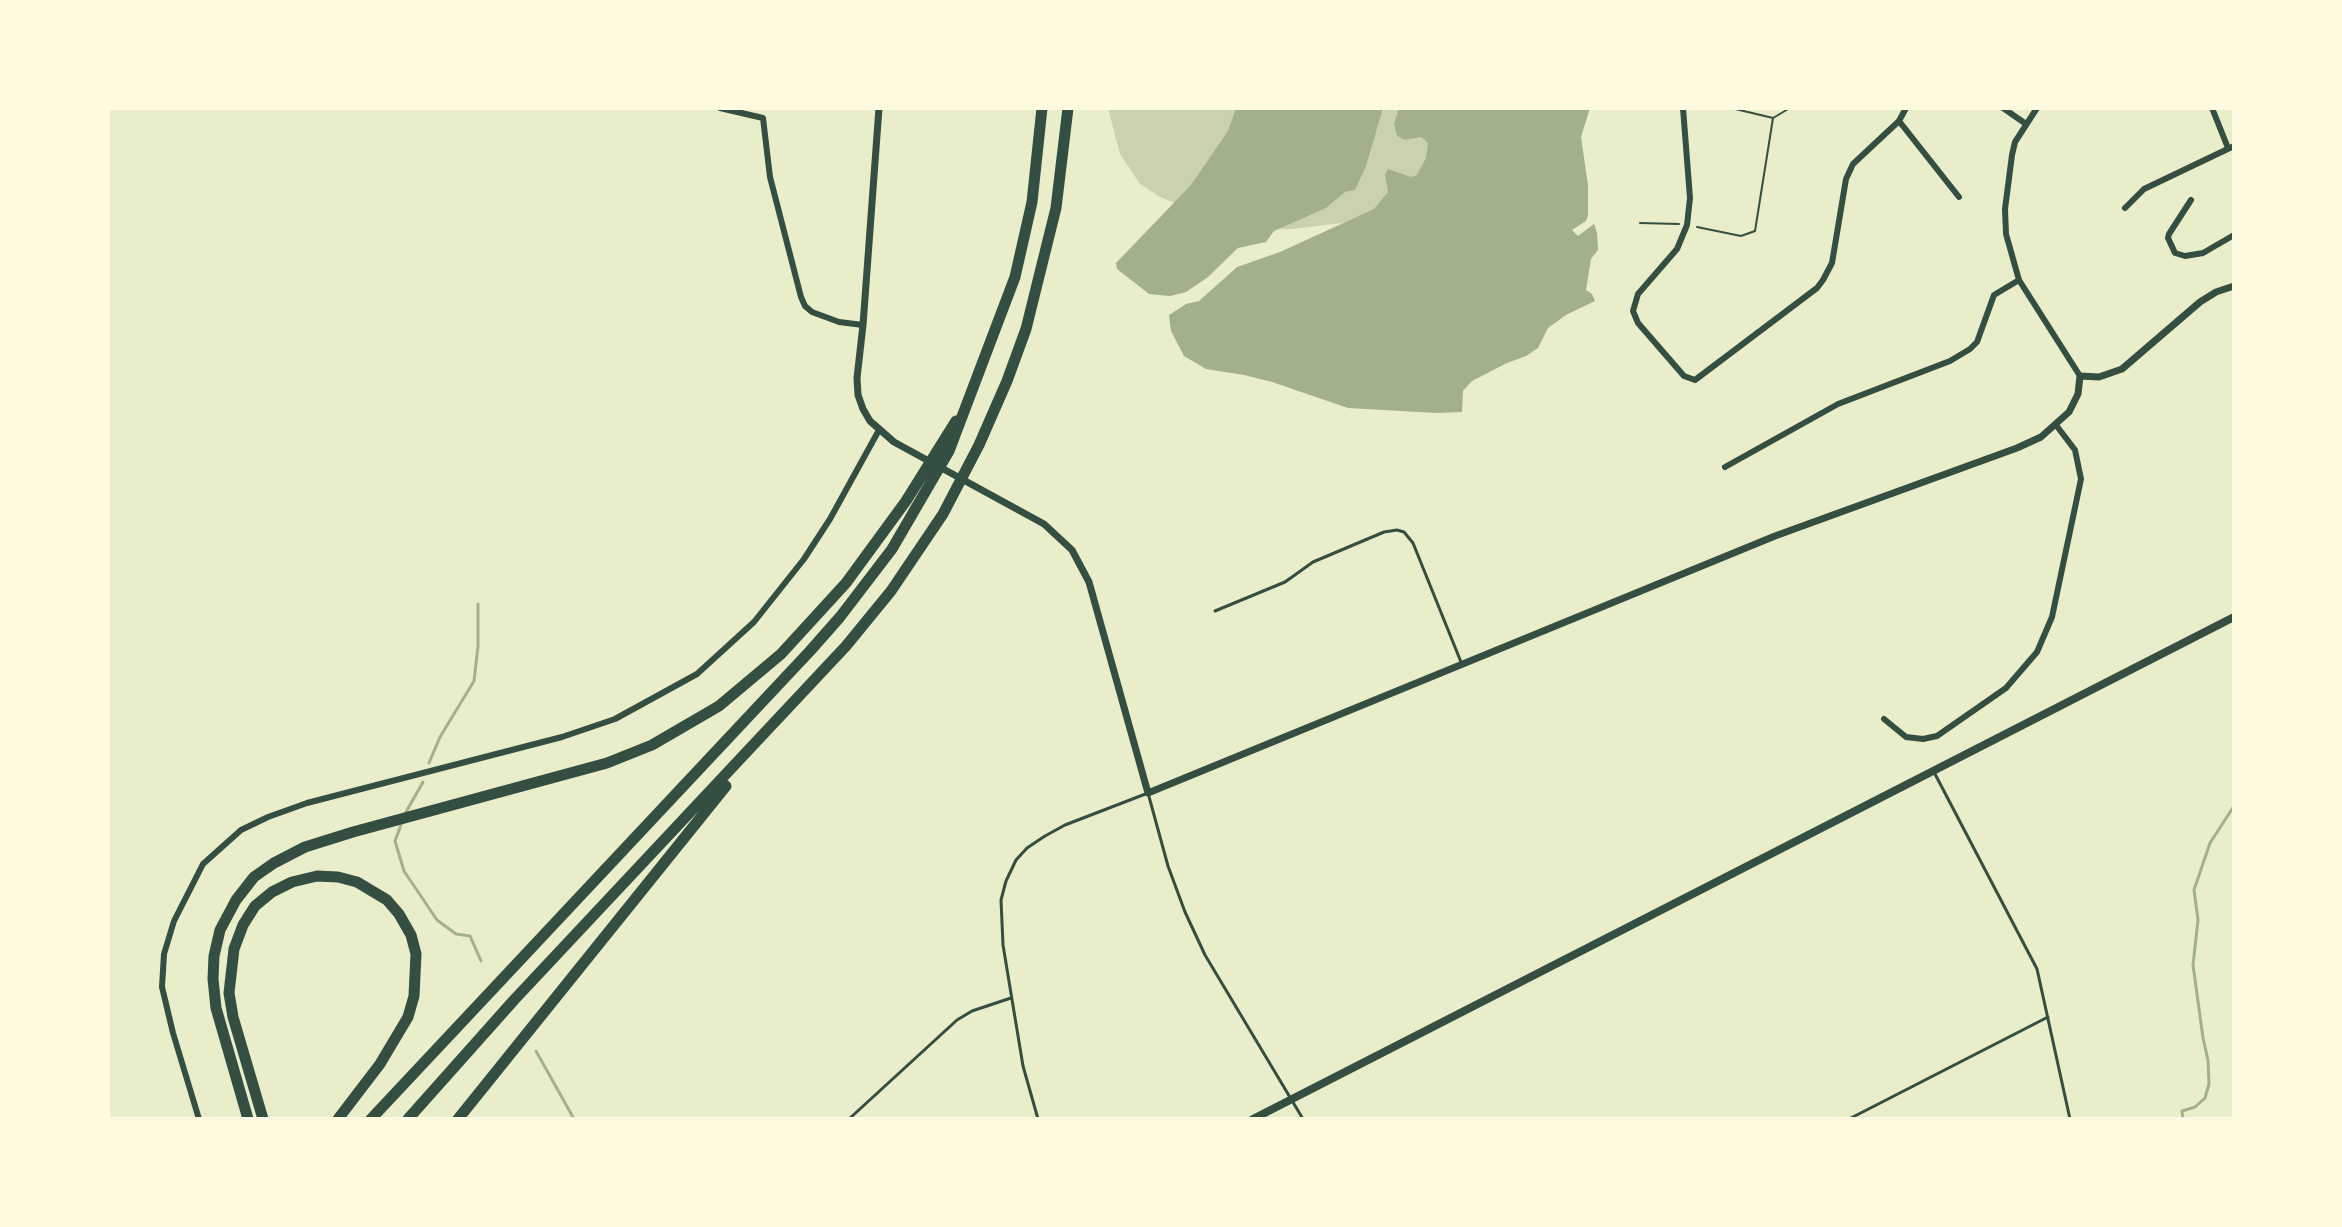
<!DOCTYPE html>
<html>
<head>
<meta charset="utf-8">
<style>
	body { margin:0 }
	#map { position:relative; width:2342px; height:1227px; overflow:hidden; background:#e9edc9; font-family:Rubik,sans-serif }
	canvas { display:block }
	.frame { position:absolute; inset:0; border:110px solid #fefae0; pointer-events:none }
</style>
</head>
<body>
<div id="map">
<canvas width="2342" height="1227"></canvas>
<div class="frame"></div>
</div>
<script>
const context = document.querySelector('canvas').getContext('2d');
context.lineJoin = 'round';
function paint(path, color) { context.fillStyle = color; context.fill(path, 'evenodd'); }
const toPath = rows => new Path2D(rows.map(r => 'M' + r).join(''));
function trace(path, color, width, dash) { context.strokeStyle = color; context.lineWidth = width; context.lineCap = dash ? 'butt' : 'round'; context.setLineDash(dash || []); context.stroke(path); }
paint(toPath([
	[1108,108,1536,108,1398,216,1293,229,1263,229,1212,217,1160,197,1140,184,1120,154]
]), '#cad2ad');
paint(toPath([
	[1236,108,1383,108,1366,166,1355,190,1345,192,1326,208,1274,231,1266,242,1238,248,1208,277,1186,292,1170,296,1149,294,1117,269,1116,263,1191,185,1228,131],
	[1399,108,1590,108,1581,137,1588,185,1588,216,1586,221,1572,230,1578,236,1594,224,1597,233,1598,250,1591,259,1586,290,1592,294,1595,301,1566,315,1548,328,1538,348,1526,356,1507,363,1472,381,1463,391,1462,412,1436,413,1348,408,1272,382,1244,375,1206,369,1184,356,1171,331,1169,315,1186,304,1199,301,1237,267,1280,252,1374,209,1388,192,1385,175,1388,169,1411,177,1417,175,1426,158,1428,143,1421,137,1405,140,1397,136,1394,124]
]), '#a3b18a');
trace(toPath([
	[429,763,440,737,474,681,478,646,478,604],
	[406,812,423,782],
	[401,825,395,841,404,871,437,920,456,934,470,936,481,961],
	[536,1051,574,1119],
	[2183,1119,2182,1111,2195,1107,2205,1098,2209,1084,2208,1060,2203,1038,2193,965,2198,920,2194,890,2210,843,2234,806]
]), '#a3b18a', 3);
trace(toPath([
	[1731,108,1773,118,1790,108],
	[1640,223,1679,224],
	[1697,227,1741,236,1755,231,1773,118]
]), '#344e41', 2);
trace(toPath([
	[1215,611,1285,582,1313,562,1384,532,1397,530,1404,532,1413,543,1461,662],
	[1935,774,2037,969,2070,1119],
	[849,1119,957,1020,972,1011,1011,998],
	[1038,1119,1023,1066,1003,945,1001,900,1006,881,1016,860,1027,848,1045,836,1065,825,1148,793,1168,866,1185,912,1205,955,1303,1119],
	[1849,1119,2048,1017]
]), '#344e41', 3);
trace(toPath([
	[720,108,763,118,770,177,801,297,805,306,812,312,839,322,863,325],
	[1683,108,1690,198,1687,225,1677,249,1638,294,1633,311,1638,323,1684,376,1695,380,1817,288,1823,280,1832,263,1846,179,1853,164,1899,121,1906,108],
	[2003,108,2026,124],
	[2037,108,2015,142,2012,155,2005,209,2006,234,2019,280,2080,376],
	[2212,108,2228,148],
	[1899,121,1959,197],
	[2191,200,2169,234,2168,238,2175,253,2185,256,2203,253,2234,235],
	[2125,208,2144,189,2234,146],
	[1725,467,1838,404,1950,361,1970,349,1977,342,1994,295,2019,280],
	[1884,719,1906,737,1923,739,1937,736,2006,688,2037,652,2052,617,2081,479,2075,450,2056,425],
	[199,1119,173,1033,162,987,164,954,174,921,203,864,241,830,268,817,307,803,562,737,615,719,697,674,754,622,804,559,830,519,879,430]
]), '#344e41', 6);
trace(toPath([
	[879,108,863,325,857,378,858,395,863,409,870,421,894,442,1044,524,1072,550,1089,582,1148,793,1775,536,2017,448,2041,437,2069,412,2078,394,2080,376,2099,377,2122,369,2200,302,2216,292,2234,286]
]), '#344e41', 7);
trace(toPath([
	[1253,1119,2234,617]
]), '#344e41', 8);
trace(toPath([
	[248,1119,216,1008,213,979,214,956,220,930,236,900,254,877,274,863,305,847,353,832,607,763,652,745,719,706,781,654,846,583,906,501,956,421],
	[263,1119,233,1017,229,993,234,949,243,925,255,906,272,892,292,882,317,876,338,877,357,882,387,900,399,914,411,935,416,954,414,996,408,1017,380,1064,338,1119],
	[371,1119,810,651,840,617,892,549,949,451,1015,277,1032,202,1042,108],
	[408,1119,514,1000,846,646,891,591,943,514,979,445,1007,381,1026,329,1056,208,1068,108],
	[458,1119,726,786]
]), '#344e41', 11);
</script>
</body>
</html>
